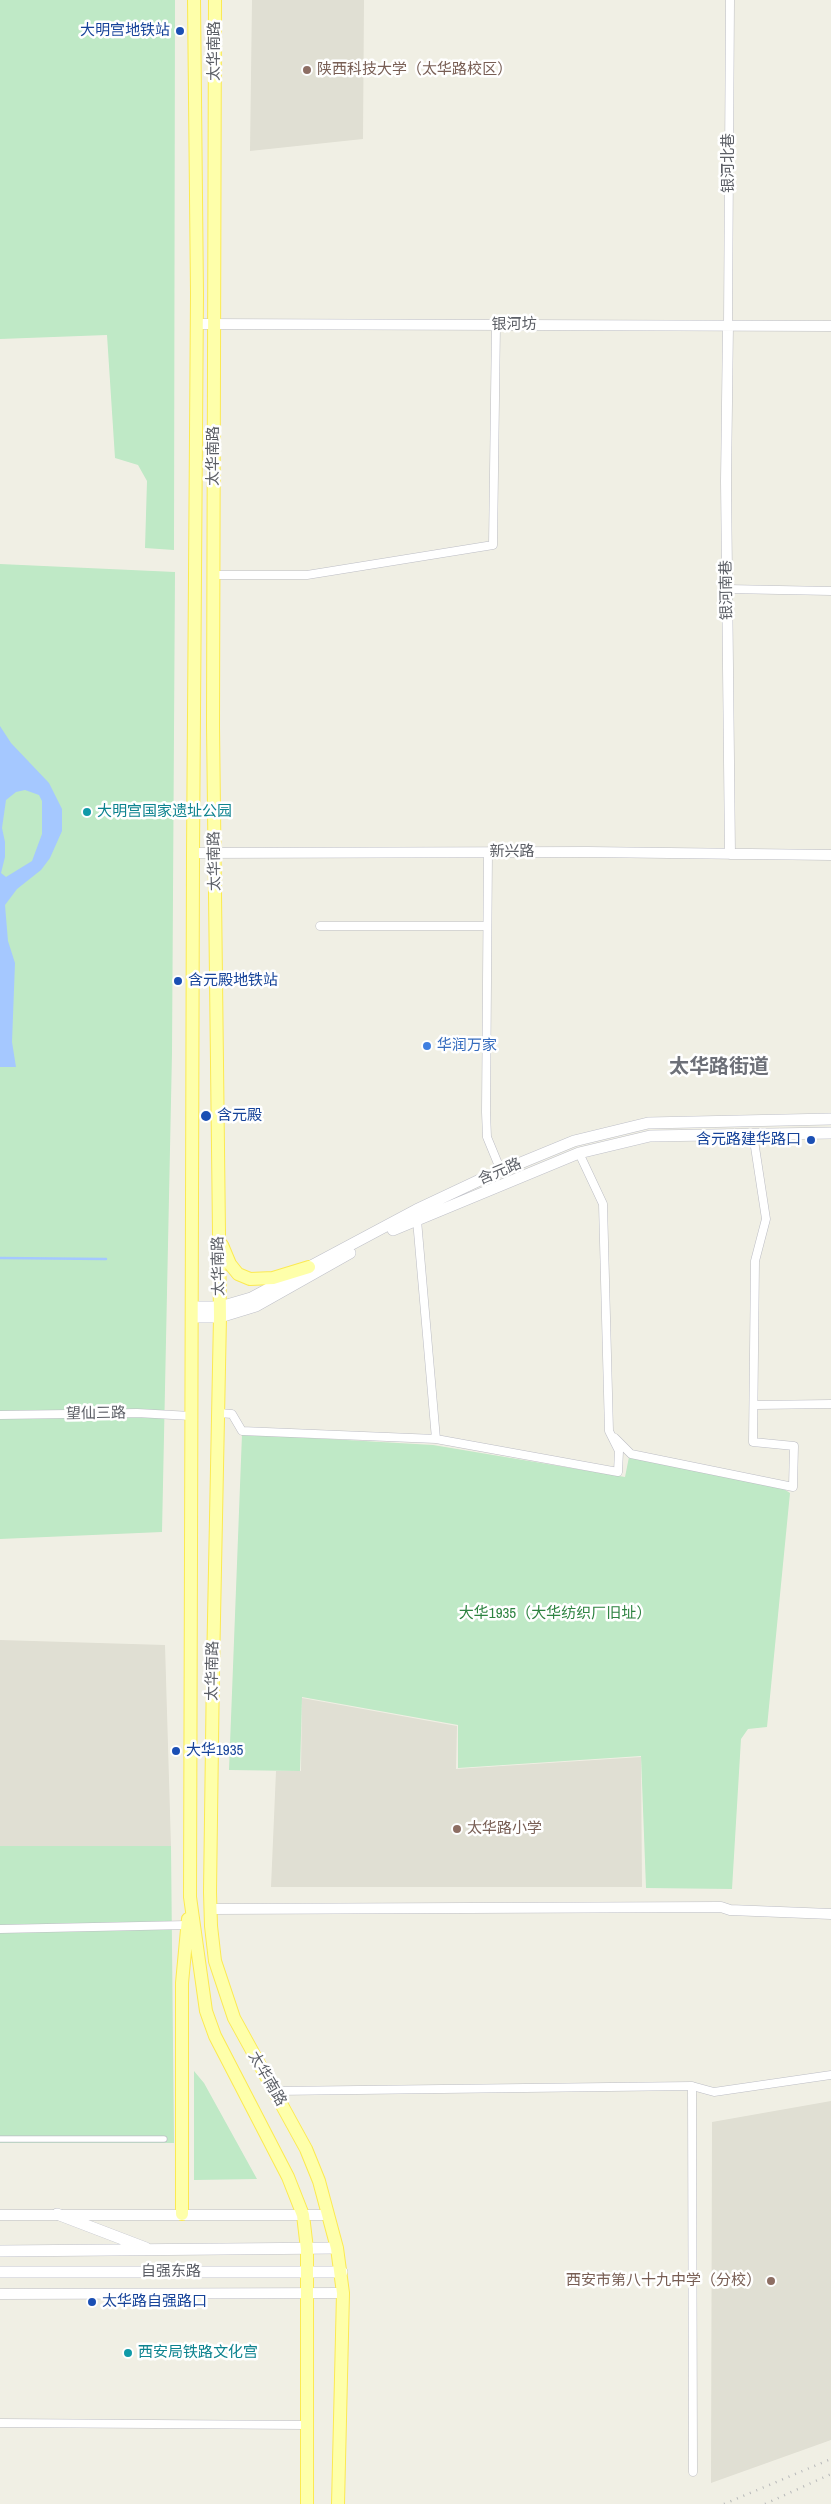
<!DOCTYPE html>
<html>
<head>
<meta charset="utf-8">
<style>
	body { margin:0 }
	canvas { display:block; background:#f0efe4 }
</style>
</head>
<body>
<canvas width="831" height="2504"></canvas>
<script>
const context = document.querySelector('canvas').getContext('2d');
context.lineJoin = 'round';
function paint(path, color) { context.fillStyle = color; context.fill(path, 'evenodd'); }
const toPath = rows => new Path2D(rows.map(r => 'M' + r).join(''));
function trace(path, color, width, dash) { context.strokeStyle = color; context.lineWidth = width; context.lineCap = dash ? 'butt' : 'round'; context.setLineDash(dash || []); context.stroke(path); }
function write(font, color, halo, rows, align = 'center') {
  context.font = font + ' "Archivo Narrow","Noto Sans SC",sans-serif'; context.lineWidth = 5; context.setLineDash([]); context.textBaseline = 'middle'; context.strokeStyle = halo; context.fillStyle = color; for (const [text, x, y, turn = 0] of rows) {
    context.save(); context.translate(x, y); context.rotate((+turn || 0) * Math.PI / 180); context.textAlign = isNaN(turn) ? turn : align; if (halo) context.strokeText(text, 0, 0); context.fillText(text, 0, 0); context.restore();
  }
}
paint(toPath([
	[252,0,364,0,363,139,250,151],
	[0,1640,165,1645,171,1846,0,1846],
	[302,1698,457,1726,456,1769,641,1757,642,1887,271,1887,276,1771,301,1771],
	[831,2101,831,2440,711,2483,712,2122]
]), '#e0dfd3');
paint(toPath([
	[0,0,175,0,174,550,145,548,147,481,138,465,115,458,107,335,0,339],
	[0,564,175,572,172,1053,162,1532,0,1539],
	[242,1434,433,1445,625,1477,629,1457,779,1486,790,1493,767,1727,748,1729,741,1739,732,1889,646,1888,641,1756,458,1768,458,1725,302,1697,300,1771,229,1770],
	[0,1846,171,1846,174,2143,0,2143],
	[194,2071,204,2083,257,2179,194,2180]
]), '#bfe9c6');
paint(toPath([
	[0,726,11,743,49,783,62,809,62,831,50,858,41,870,17,889,5,905,8,941,15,963,12,1042,16,1067,0,1067],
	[25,790,39,795,42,801,42,834,32,861,6,877,1,873,5,857,5,842,2,828,6,800,16,792]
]), '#a5c8ff');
trace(toPath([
	[0,1258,106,1259]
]), '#a5c8ff', 2.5);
const pedestrian = toPath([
	[0,2139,164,2139]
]);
const minor = toPath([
	[728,325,730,0],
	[213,575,307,575,493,545,496,325],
	[727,589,831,591],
	[488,852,486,1112,487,1137,501,1171],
	[320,926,486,926],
	[417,1220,436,1439],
	[755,1405,831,1404],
	[218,1413,232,1414,242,1431,436,1439,618,1472,619,1451,609,1431,603,1204,579,1153],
	[0,1415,137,1413,191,1416],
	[615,1438,631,1454,793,1487,794,1446,753,1442,755,1261,766,1219,753,1134],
	[0,1929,187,1925],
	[692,2086,693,2472],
	[275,2091,692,2086,714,2092,831,2075],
	[0,2423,306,2425]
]);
const tertiary = toPath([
	[197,324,831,326],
	[728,325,726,481,730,854],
	[193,853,588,852,831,855],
	[211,1909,721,1907,730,1910,831,1914],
	[0,2215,328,2215],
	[0,2294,343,2293]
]);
const secondary = toPath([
	[393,1230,579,1153,650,1136,831,1133],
	[192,1307,220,1307,251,1298,416,1210,484,1178,574,1141,648,1123,831,1119],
	[193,1317,220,1317,256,1306,350,1253],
	[57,2214,146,2248],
	[0,2251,337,2248],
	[0,2272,342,2272]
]);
const primary = toPath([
	[194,0,197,294,193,853,190,1897,206,2011,215,2036,288,2177,303,2215,307,2249,307,2504],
	[215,0,213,725,220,1317,213,1669,210,1892,211,1926,215,1961,234,2018,306,2149,319,2181,337,2248,343,2293,338,2504],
	[222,1245,230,1264,238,1274,250,1279,273,1278,309,1267],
	[182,2214,182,1983,188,1919]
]);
trace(pedestrian, '#bcbdc4', 7);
trace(minor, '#bcbdc4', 9);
trace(tertiary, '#bcbdc4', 11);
trace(secondary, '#bfc0c8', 12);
trace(primary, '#fcea51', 14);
trace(pedestrian, '#fff', 5.5);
trace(minor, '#fff', 8);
trace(tertiary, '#fff', 10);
trace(secondary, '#fff', 11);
trace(primary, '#feffaa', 12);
trace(toPath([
	[724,2504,831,2459],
	[765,2504,831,2474]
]), '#b7b8b9', 2.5, [1, 6]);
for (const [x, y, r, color] of [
	[180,31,5,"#1a4fb4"],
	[307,70,5,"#8d6e63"],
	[87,812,5,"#0f9aa8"],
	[178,981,5,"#1a4fb4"],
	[427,1046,5,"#3f7fe0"],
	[206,1116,6,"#1a4fb4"],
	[811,1140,5,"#1a4fb4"],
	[176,1751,5,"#1a4fb4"],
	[457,1829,5,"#8d6e63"],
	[771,2281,5,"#8d6e63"],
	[92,2302,5,"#1a4fb4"],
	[128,2353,5,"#0f9aa8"]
]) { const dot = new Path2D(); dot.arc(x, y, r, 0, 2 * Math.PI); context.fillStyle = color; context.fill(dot); trace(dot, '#fff', 2); }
write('15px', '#164399', '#fff', [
	["大明宫地铁站",170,31,"right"],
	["含元殿地铁站",188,981],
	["含元殿",217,1116],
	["含元路建华路口",801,1140,"right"],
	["大华1935",186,1751],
	["太华路自强路口",102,2302]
], 'left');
write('15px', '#5c5f66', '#fff', [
	["太华南路",215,51,-90],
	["银河北巷",729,163,-90],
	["银河坊",514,325],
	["太华南路",214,456,-90],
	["银河南巷",727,590,-91],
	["新兴路",512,852],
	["太华南路",215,861,-91],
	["含元路",500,1172,-23],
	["太华南路",219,1266,-91],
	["望仙三路",96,1414,-1],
	["太华南路",213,1671,-89],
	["太华南路",267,2079,60],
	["自强东路",171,2272]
]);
write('15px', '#785e54', '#fff', [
	["陕西科技大学（太华路校区）",317,70],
	["太华路小学",467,1829],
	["西安市第八十九中学（分校）",761,2281,"right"]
], 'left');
write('15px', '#0d838f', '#fff', [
	["大明宫国家遗址公园",97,812],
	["西安局铁路文化宫",138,2353]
], 'left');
write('15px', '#366cbe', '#fff', [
	["华润万家",437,1046]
], 'left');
write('15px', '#2e8341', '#fff', [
	["大华1935（大华纺织厂旧址）",555,1614]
]);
write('bold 20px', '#6d7078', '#fff', [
	["太华路街道",719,1068]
]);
</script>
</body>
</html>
